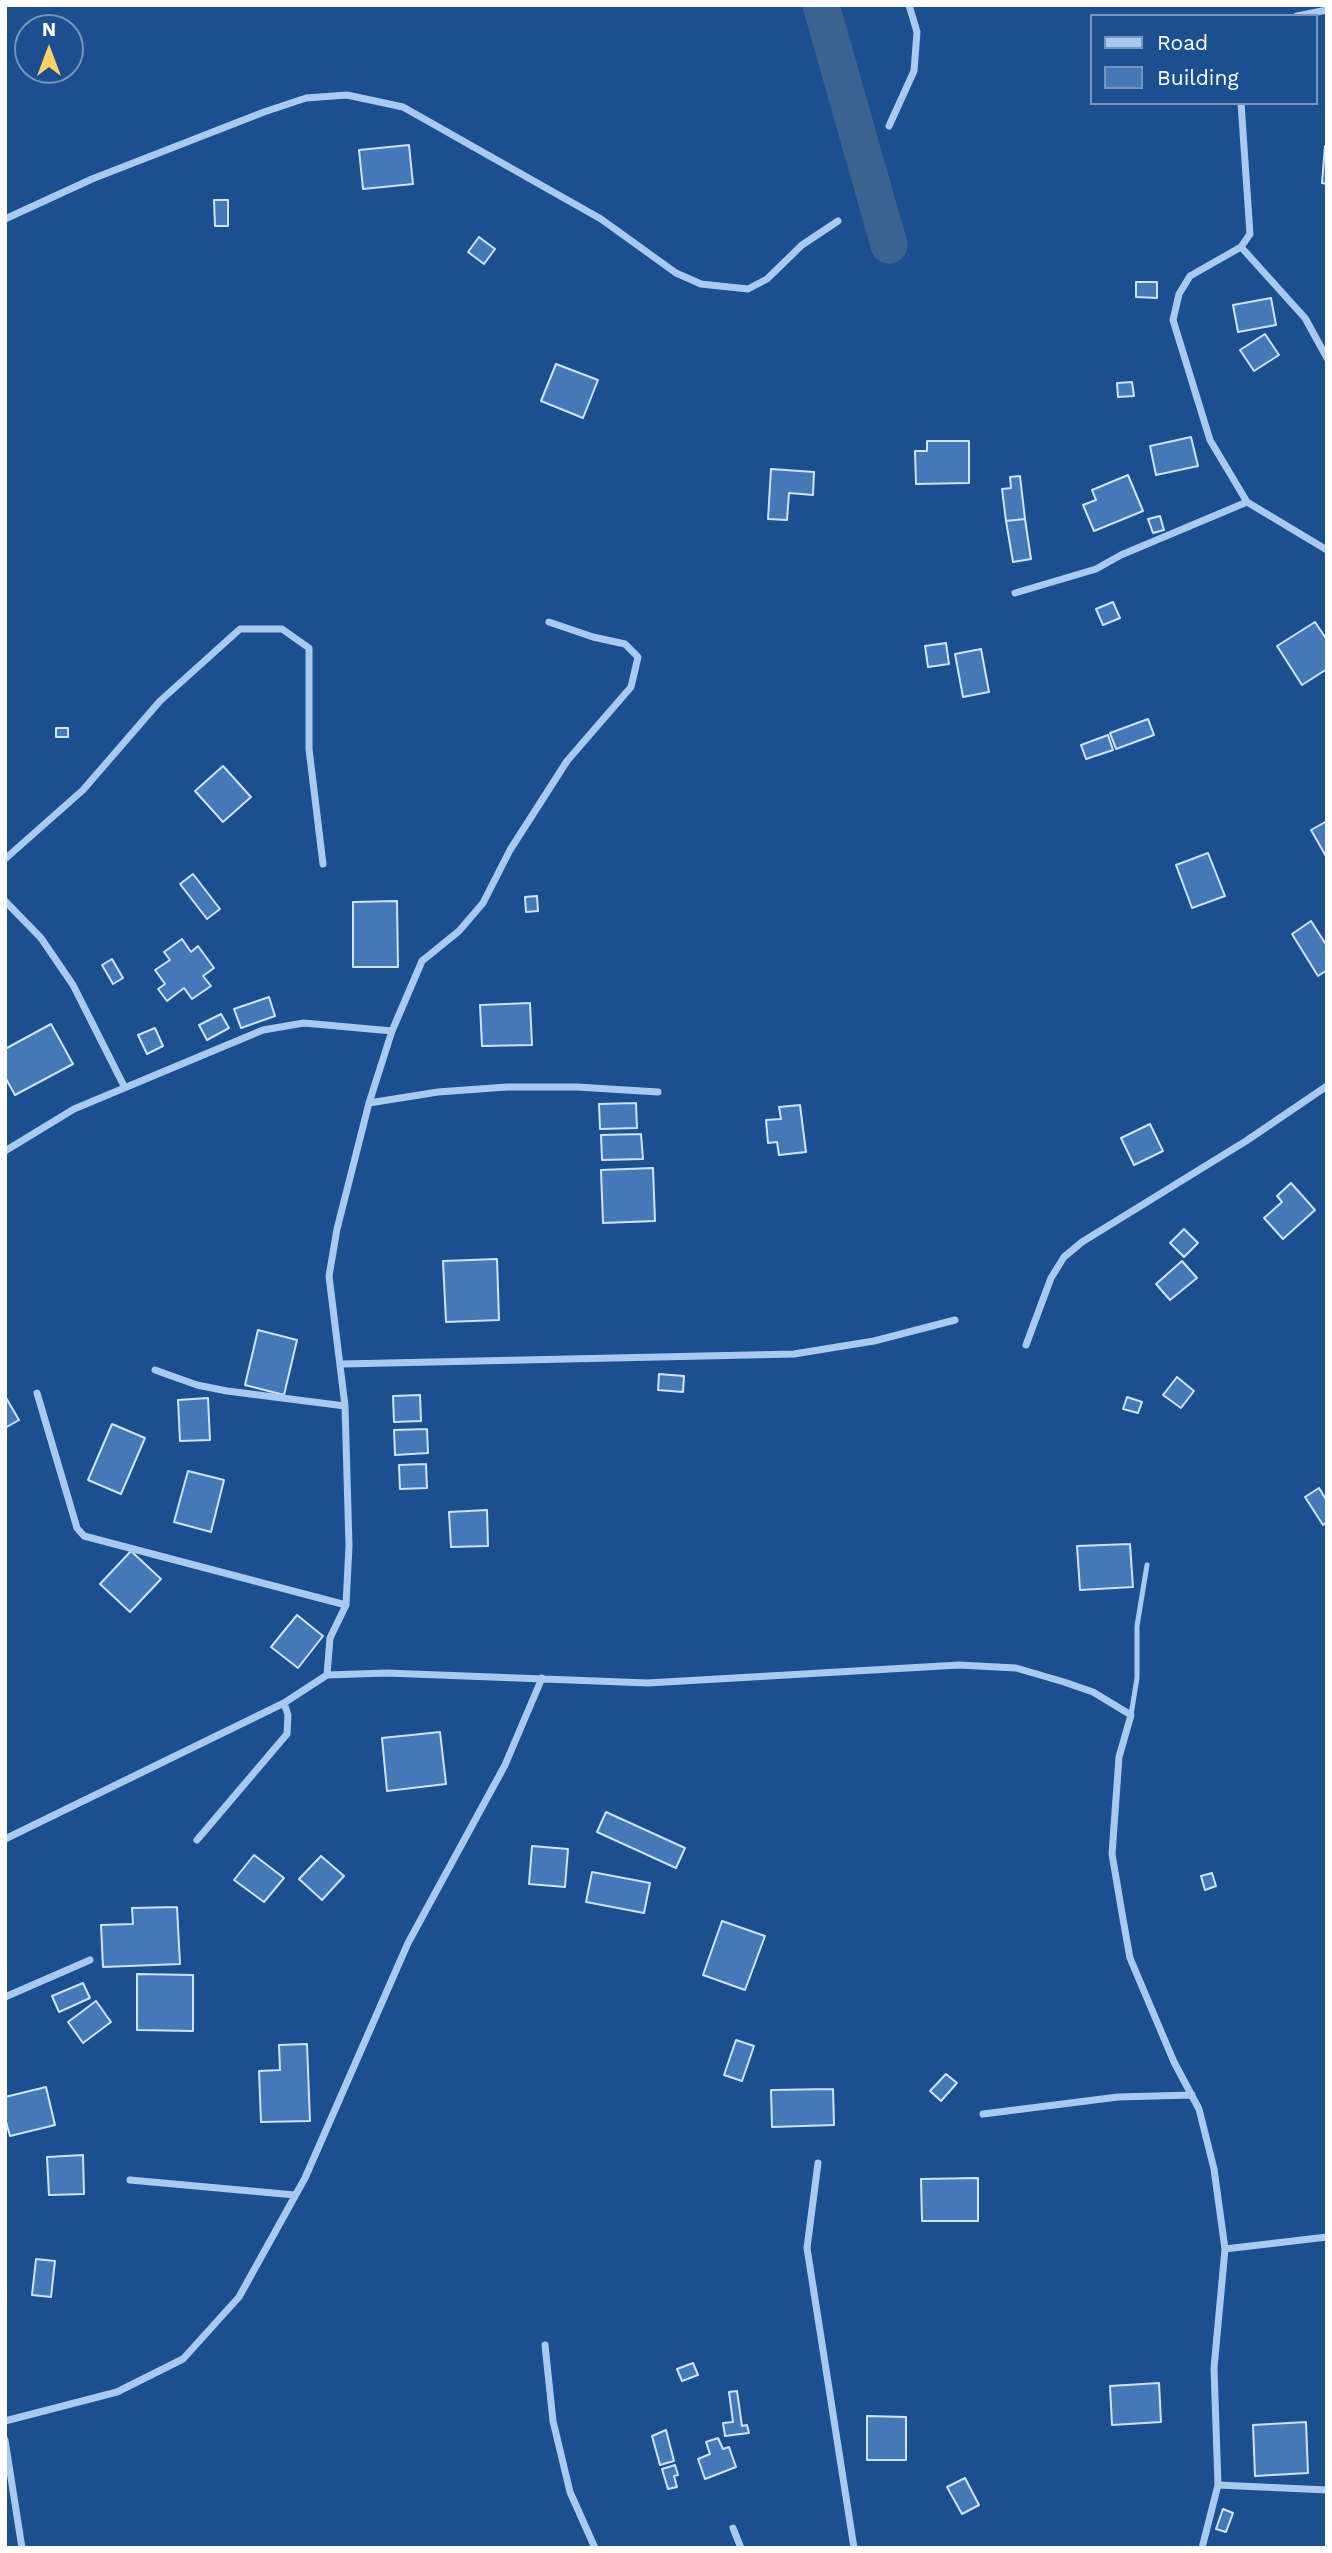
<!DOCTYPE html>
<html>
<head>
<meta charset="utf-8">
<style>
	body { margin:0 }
	#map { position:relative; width:1332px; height:2553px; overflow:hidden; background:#1b4f8f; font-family:"Work Sans",sans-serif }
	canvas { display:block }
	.frame { position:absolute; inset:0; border:7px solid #fff; pointer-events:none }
	.legend { position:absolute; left:1090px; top:14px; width:228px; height:91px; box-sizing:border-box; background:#1b4f8f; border:2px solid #7695bc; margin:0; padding:9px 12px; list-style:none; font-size:21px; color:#fff }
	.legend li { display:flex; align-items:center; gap:14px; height:35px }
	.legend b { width:35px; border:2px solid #7695bc }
	.north { position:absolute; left:14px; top:14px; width:70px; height:70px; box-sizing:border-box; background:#1b4f8f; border:2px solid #7695bc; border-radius:50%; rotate:0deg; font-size:19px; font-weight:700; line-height:28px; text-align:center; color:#fff }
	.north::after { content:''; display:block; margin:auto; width:24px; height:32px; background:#ffd166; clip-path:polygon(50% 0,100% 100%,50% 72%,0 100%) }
</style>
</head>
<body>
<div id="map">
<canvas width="1332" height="2553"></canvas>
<div class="frame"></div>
<ul class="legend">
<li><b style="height:9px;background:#a9c9ee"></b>Road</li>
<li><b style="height:19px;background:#4478b7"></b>Building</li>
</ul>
<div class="north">N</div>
</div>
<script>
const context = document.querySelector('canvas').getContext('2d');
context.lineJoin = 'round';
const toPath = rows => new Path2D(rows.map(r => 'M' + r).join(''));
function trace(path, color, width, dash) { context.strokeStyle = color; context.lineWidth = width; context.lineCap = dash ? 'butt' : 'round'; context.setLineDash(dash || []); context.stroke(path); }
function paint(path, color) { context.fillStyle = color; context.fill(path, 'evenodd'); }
trace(toPath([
	[821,5,889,245]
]), '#3c6290', 37);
const building = toPath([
	[409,145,413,184,363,189,359,150,409,145],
	[1325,146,1327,146,1327,184,1322,183,1325,146],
	[214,200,228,200,228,226,215,226,214,200],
	[479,237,495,249,484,264,468,252,479,237],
	[1136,282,1157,282,1157,298,1136,297,1136,282],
	[1271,298,1276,325,1238,332,1233,305,1271,298],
	[1265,334,1279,355,1254,371,1240,350,1265,334],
	[556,364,598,380,583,418,541,401,556,364],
	[1132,382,1134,396,1118,397,1117,383,1132,382],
	[1191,437,1198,466,1156,475,1150,446,1191,437],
	[927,441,969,441,969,483,916,484,915,451,927,451,927,441],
	[771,469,814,472,813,495,789,493,787,520,768,519,771,469],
	[1128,475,1143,511,1094,531,1083,505,1096,500,1092,490,1128,475],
	[1020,476,1025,519,1006,521,1002,489,1011,488,1010,477,1020,476],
	[1160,516,1164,530,1153,533,1148,519,1160,516],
	[1025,519,1031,559,1013,562,1006,521,1025,519],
	[1113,602,1120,618,1103,625,1096,609,1113,602],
	[1315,622,1327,640,1327,669,1302,685,1277,646,1315,622],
	[946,643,949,664,928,667,925,646,946,643],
	[981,649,989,692,963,697,955,654,981,649],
	[1148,719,1154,735,1116,749,1110,733,1148,719],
	[56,728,68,728,68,737,56,737,56,728],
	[1108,735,1113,750,1086,759,1081,745,1108,735],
	[223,766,251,797,223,822,195,791,223,766],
	[1327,821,1327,858,1311,830,1327,821],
	[1208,853,1225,896,1192,908,1176,865,1208,853],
	[193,874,220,909,207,919,180,884,193,874],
	[537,896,538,911,526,912,525,897,537,896],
	[397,901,398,967,353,967,353,902,397,901],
	[1311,921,1327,946,1327,970,1318,976,1292,934,1311,921],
	[182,939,191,952,198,946,214,968,203,976,211,986,192,999,184,988,167,1001,158,989,165,984,155,970,170,960,164,952,182,939],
	[112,959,123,978,113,984,102,965,112,959],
	[269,997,275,1016,241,1028,234,1009,269,997],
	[530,1003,532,1045,482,1046,480,1005,530,1003],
	[221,1014,229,1028,207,1040,199,1025,221,1014],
	[51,1024,73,1064,15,1095,5,1077,5,1049,51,1024],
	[155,1028,163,1046,147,1054,138,1035,155,1028],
	[636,1103,637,1128,600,1129,599,1104,636,1103],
	[800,1105,806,1152,779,1155,777,1142,768,1143,766,1120,781,1119,779,1107,800,1105],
	[1150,1124,1163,1151,1134,1165,1121,1138,1150,1124],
	[641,1134,643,1159,602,1160,601,1135,641,1134],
	[653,1168,655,1221,603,1223,601,1170,653,1168],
	[1291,1183,1315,1210,1283,1239,1264,1218,1282,1202,1277,1196,1291,1183],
	[1184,1229,1198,1243,1184,1257,1170,1243,1184,1229],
	[497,1259,499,1320,446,1322,443,1261,497,1259],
	[1182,1261,1197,1278,1170,1300,1156,1284,1182,1261],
	[258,1330,297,1340,284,1395,245,1385,258,1330],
	[659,1374,684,1376,683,1392,658,1390,659,1374],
	[1177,1377,1194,1391,1181,1408,1163,1395,1177,1377],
	[420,1395,421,1421,394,1422,393,1396,420,1395],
	[5,1396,19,1420,5,1428,5,1396],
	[1127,1397,1142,1402,1138,1413,1123,1409,1127,1397],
	[208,1398,210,1440,180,1441,178,1400,208,1398],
	[112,1424,145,1438,121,1494,88,1480,112,1424],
	[427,1429,428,1453,395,1455,394,1430,427,1429],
	[426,1464,427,1488,400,1489,399,1465,426,1464],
	[188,1471,224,1480,211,1532,174,1522,188,1471],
	[1319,1488,1327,1501,1327,1522,1323,1525,1305,1497,1319,1488],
	[487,1510,488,1546,451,1547,449,1512,487,1510],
	[1130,1544,1133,1587,1080,1590,1077,1546,1130,1544],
	[131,1551,161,1579,130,1612,100,1584,131,1551],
	[297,1615,323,1636,298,1668,271,1647,297,1615],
	[440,1732,446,1784,387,1791,382,1738,440,1732],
	[606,1812,685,1848,676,1868,597,1832,606,1812],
	[532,1846,568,1849,565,1887,529,1884,532,1846],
	[254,1855,284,1878,264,1902,234,1880,254,1855],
	[321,1856,344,1876,322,1900,299,1879,321,1856],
	[592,1872,650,1883,644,1913,586,1902,592,1872],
	[1212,1873,1216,1886,1205,1890,1201,1876,1212,1873],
	[177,1907,180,1964,103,1967,101,1925,133,1924,132,1908,177,1907],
	[722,1921,765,1936,745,1990,703,1975,722,1921],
	[137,1974,193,1975,193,2031,137,2030,137,1974],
	[83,1983,90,1998,59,2012,52,1996,83,1983],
	[96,2001,111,2022,83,2043,68,2022,96,2001],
	[736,2040,754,2046,742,2081,724,2075,736,2040],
	[307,2044,310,2121,261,2122,259,2071,280,2070,279,2045,307,2044],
	[946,2074,957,2083,941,2101,930,2091,946,2074],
	[46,2087,55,2125,10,2136,5,2118,5,2097,46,2087],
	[833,2089,834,2125,772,2127,771,2090,833,2089],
	[83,2155,84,2194,49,2195,47,2157,83,2155],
	[978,2178,978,2221,922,2221,921,2179,978,2178],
	[36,2259,55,2261,51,2297,32,2295,36,2259],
	[693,2363,698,2375,682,2381,677,2369,693,2363],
	[1159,2383,1161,2422,1112,2425,1110,2386,1159,2383],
	[737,2391,742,2426,747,2425,749,2433,725,2436,723,2423,733,2422,729,2392,737,2391],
	[867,2416,906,2417,906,2460,867,2460,867,2416],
	[1306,2422,1308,2473,1255,2476,1253,2425,1306,2422],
	[666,2430,674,2461,660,2465,652,2436,666,2430],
	[718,2438,723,2449,729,2447,736,2467,705,2479,698,2459,710,2454,706,2442,718,2438],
	[675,2465,678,2475,674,2476,677,2487,668,2489,662,2469,675,2465],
	[965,2478,979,2505,962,2514,947,2487,965,2478],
	[1223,2509,1233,2513,1226,2532,1216,2529,1223,2509]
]);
paint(building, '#4478b7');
trace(building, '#cfe3fa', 2);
trace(toPath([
	[1131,1715,1137,1678,1137,1626,1147,1565]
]), '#a9c9ee', 5);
trace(toPath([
	[1297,16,1327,10],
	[1241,103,1250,234,1241,247,1190,276,1179,294,1173,320,1210,440,1247,502,1327,550],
	[889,126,914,71,917,32,909,5],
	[5,219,92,179,264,112,306,98,347,95,403,107,601,219,676,273,701,284,748,289,767,279,802,245,838,221],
	[1241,247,1305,318,1327,358],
	[1015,593,1096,569,1121,555,1247,502],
	[5,859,83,790,160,701,240,629,282,629,309,648,309,749,323,864],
	[5,901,41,938,73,985,124,1086],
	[369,1103,438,1092,507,1087,577,1087,658,1092],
	[5,1151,74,1109,263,1030,304,1023,392,1031],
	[1026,1345,1051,1278,1064,1257,1082,1242,1246,1141,1327,1086],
	[342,1364,794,1354,874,1341,955,1320],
	[155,1370,197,1385,227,1391,345,1406],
	[37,1393,77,1528,84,1536,346,1605],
	[327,1675,387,1673,648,1683,959,1665,1016,1668,1064,1682,1093,1692,1131,1715,1119,1757,1112,1854,1123,1919,1130,1958,1174,2062,1199,2109,1214,2169,1225,2249,1214,2368,1218,2485,1202,2548],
	[5,1839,284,1703,327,1675,330,1638,346,1605,349,1546,345,1406,329,1276,337,1229,369,1103,392,1031,422,961,459,931,483,903,510,850,567,761,631,687,638,657,625,644,593,637,549,622],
	[197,1840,287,1734,288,1715,284,1703],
	[5,1997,90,1960],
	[983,2114,1118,2097,1192,2095],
	[818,2163,807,2248,854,2548],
	[130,2180,295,2195],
	[1225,2249,1327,2237],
	[545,2345,553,2421,570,2492,595,2548],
	[5,2421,117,2392,183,2359,239,2297,305,2178,408,1943,505,1765,542,1678],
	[5,2440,22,2548],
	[1218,2485,1327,2490],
	[733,2528,741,2548]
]), '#a9c9ee', 7);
</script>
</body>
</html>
